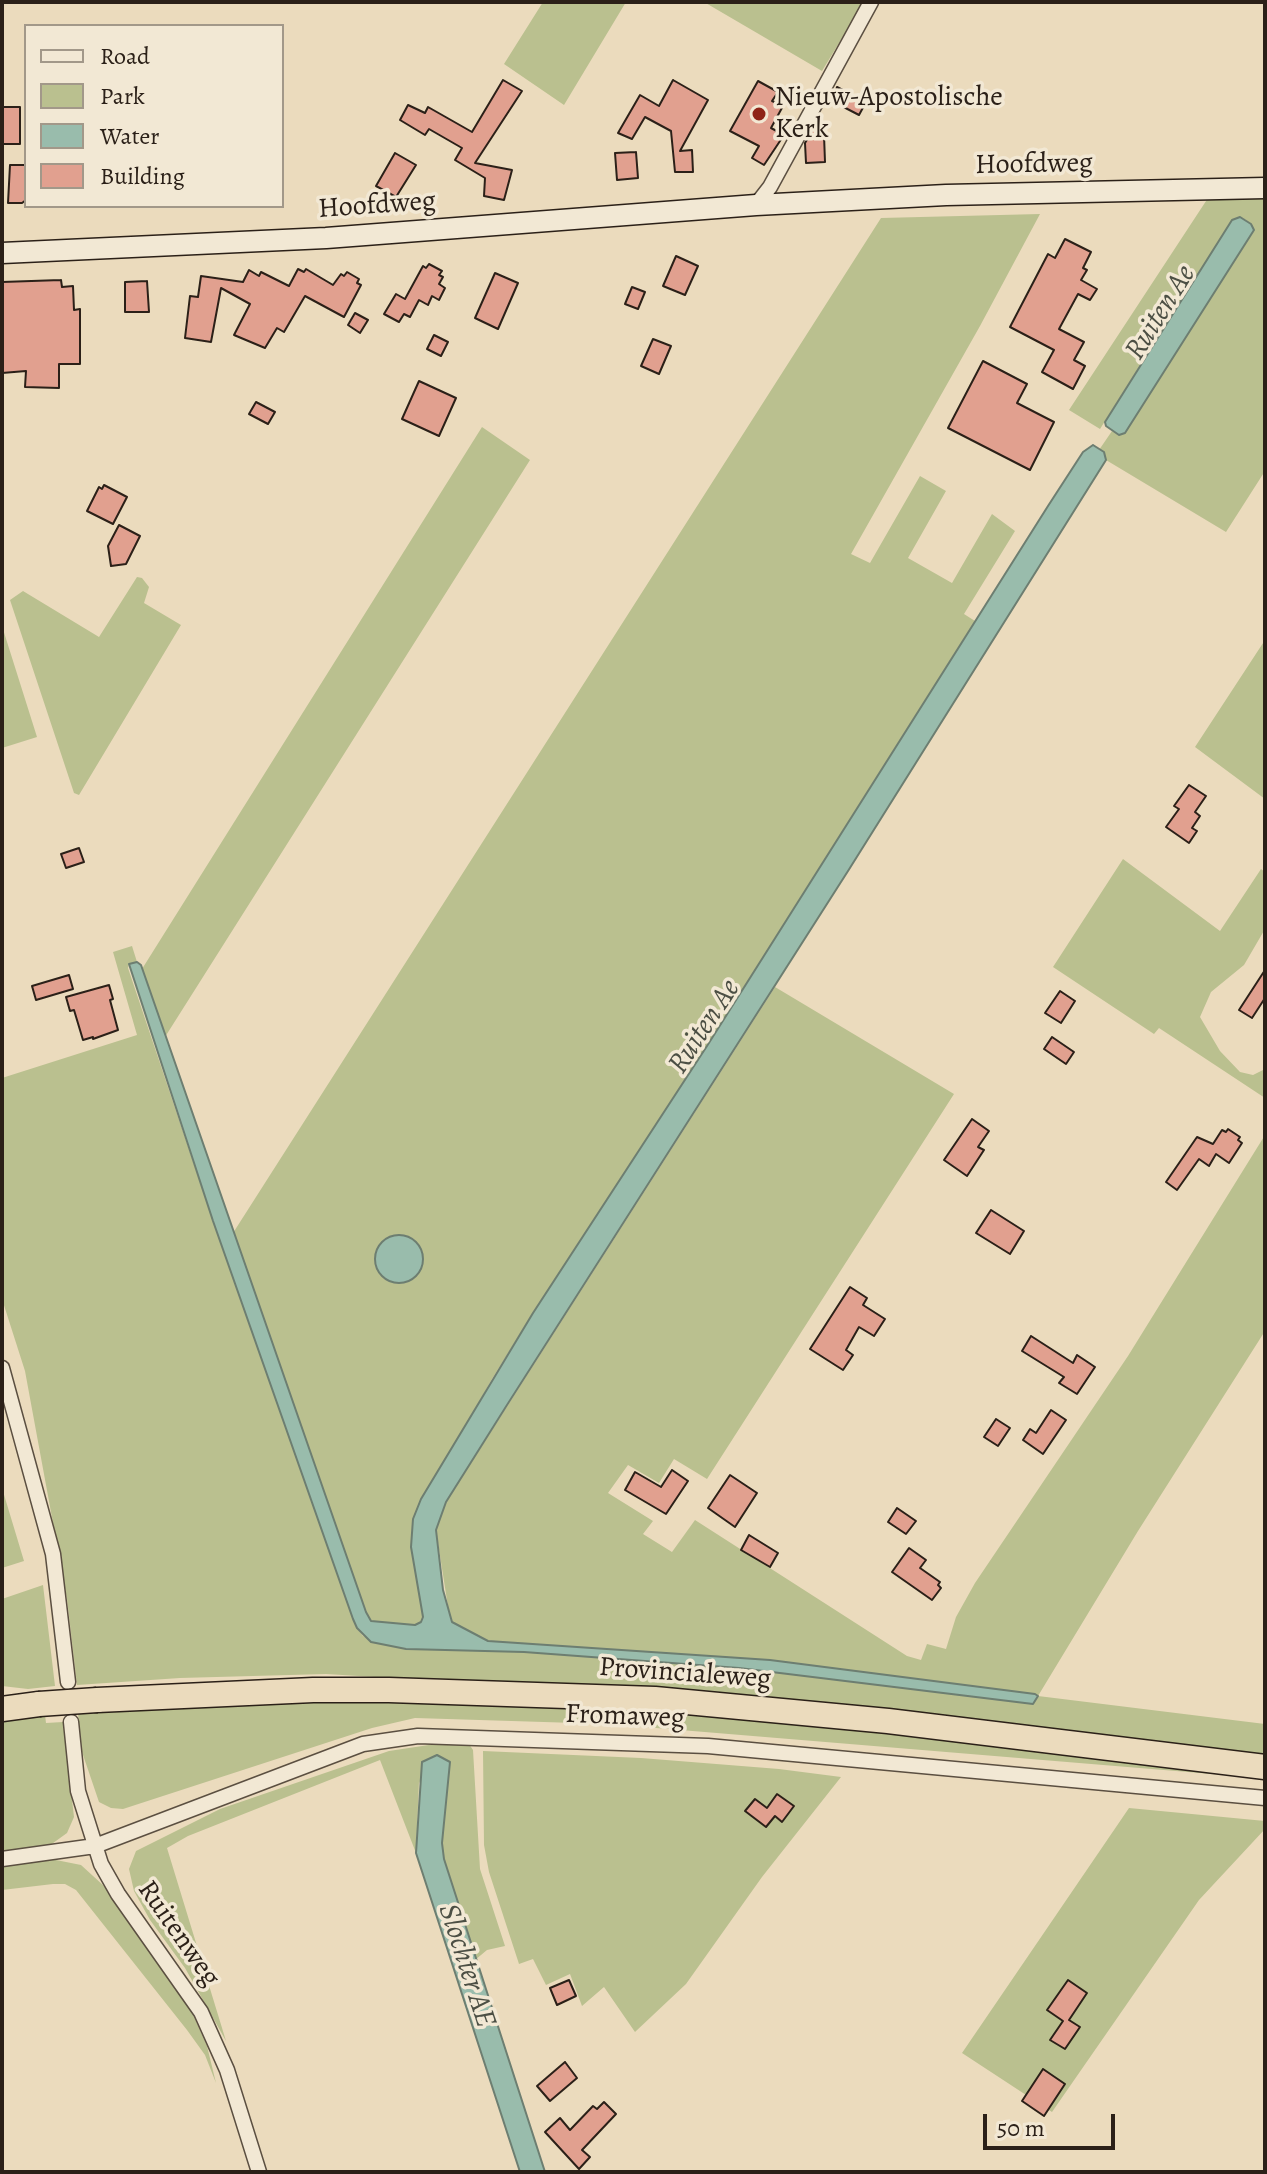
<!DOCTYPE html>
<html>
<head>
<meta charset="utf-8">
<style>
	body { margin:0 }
	#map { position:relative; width:1267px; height:2174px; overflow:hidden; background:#ebdbbd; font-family:Alegreya,serif }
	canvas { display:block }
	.frame { position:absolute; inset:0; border:4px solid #2b2018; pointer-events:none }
	.legend { position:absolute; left:24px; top:24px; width:260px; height:184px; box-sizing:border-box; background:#f2e8d4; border:2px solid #a29889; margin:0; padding:10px 14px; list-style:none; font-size:24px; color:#2b2018 }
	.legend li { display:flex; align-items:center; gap:16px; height:40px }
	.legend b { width:40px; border:2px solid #a29889 }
	.scale { position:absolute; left:983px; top:2114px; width:132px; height:36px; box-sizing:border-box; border:4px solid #2b2018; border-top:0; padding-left:10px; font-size:24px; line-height:28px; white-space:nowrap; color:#2b2018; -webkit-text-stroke:6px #f2e8d4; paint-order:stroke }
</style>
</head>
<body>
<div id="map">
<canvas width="1267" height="2174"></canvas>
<div class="frame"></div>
<ul class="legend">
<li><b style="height:10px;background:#f2e8d4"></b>Road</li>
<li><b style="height:22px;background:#bac08f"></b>Park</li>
<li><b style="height:22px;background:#99bcac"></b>Water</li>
<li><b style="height:22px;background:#e1a08f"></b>Building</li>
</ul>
<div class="scale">50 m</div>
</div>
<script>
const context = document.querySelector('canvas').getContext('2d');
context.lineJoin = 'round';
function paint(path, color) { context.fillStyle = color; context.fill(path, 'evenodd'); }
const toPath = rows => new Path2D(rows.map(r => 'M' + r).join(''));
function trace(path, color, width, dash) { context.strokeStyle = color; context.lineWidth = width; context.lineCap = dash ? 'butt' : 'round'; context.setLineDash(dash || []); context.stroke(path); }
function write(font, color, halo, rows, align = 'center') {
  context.font = font + ' Alegreya,serif'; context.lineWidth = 7; context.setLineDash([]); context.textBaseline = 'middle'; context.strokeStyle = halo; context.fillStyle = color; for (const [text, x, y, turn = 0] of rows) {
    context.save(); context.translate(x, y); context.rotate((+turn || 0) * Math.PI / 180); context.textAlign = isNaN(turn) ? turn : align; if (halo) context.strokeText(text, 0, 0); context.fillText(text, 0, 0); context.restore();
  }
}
paint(toPath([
	[543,2,626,2,564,105,504,64],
	[704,2,864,2,822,71],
	[1265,197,1265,471,1226,532,1106,460,1104,452,1099,450,1112,431,1119,435,1125,432,1254,230,1246,220,1240,217,1179,304,1100,429,1069,410,1208,198],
	[1040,214,980,326,851,554,870,563,920,476,946,491,908,558,952,583,992,514,1015,531,964,614,975,621,707,1046,533,1313,492,1379,413,1519,411,1547,423,1617,421,1622,414,1625,371,1621,360,1597,233,1233,881,218],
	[482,427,530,460,165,1037,142,969],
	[137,577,142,578,149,587,144,603,181,625,79,795,74,793,10,600,23,591,99,637],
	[2,626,37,737,2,748],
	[1265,640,1265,799,1195,747],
	[1123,859,1220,931,1261,869,1265,872,1265,929,1244,965,1211,992,1200,1017,1220,1051,1240,1072,1253,1075,1265,1069,1265,1098,1159,1028,1154,1034,1053,967],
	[132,946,137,962,129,964,128,968,213,1221,357,1628,363,1636,406,1649,524,1652,739,1668,1033,1704,1035,1694,770,1660,488,1641,452,1622,449,1613,436,1530,446,1502,775,987,954,1094,707,1479,674,1459,659,1483,628,1465,608,1493,653,1521,643,1534,672,1552,695,1520,907,1656,921,1660,927,1644,946,1649,956,1617,975,1583,1128,1356,1265,1135,1265,1331,1138,1531,1038,1696,1265,1724,1265,1757,441,1681,326,1674,180,1678,77,1685,67,1599,25,1371,2,1299,2,1078,137,1035,113,952],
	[2,1488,24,1561,2,1568],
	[43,1585,55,1686,28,1689,2,1686,2,1599],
	[440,1700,700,1711,1265,1776,1212,1774,608,1724,415,1718,372,1728,123,1809,111,1808,99,1802,81,1749,78,1713,197,1702],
	[45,1715,46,1723,63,1722,74,1817,67,1833,49,1846,2,1852,2,1718],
	[442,1743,469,1744,473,1750,480,1869,505,1946,487,1950,475,1960,444,1858,442,1843,419,1781,416,1853,380,1760,188,1836,167,1848,226,2041,185,1968,150,1920,134,1891,129,1869,136,1851,220,1809,389,1751],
	[483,1751,641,1758,779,1769,841,1777,762,1877,686,1984,635,2032,604,1987,582,2006,570,1974,546,1985,533,1959,519,1964,489,1872,484,1845],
	[1129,1808,1265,1821,1265,1829,1199,1900,1052,2112,962,2053],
	[51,1859,81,1865,104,1886,191,2010,207,2046,216,2083,205,2055,187,2030,76,1890,65,1884,53,1884,2,1890,2,1865]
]), '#bac08f');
const water = toPath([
	[1240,217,1251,224,1254,230,1125,433,1119,435,1106,426,1105,422,1232,220,1240,217],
	[1093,445,1104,452,1106,460,848,871,507,1405,446,1502,436,1530,443,1590,452,1622,488,1641,770,1660,1035,1694,1038,1696,1033,1704,739,1668,524,1652,406,1649,371,1642,357,1628,353,1619,213,1221,129,964,137,962,141,965,366,1612,371,1621,415,1625,421,1622,423,1617,411,1547,413,1519,421,1499,533,1313,707,1046,1048,506,1083,452,1093,445],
	'375 1259a24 24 0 1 1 48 0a24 24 0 1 1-48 0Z',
	[437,1755,450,1762,442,1843,444,1859,545,2172,520,2172,416,1853,422,1762,437,1755]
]);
paint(water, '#99bcac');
trace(water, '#6d7e71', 2);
const building = toPath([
	[503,80,522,91,475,163,512,170,504,200,484,196,485,178,455,160,462,148,429,129,425,135,400,120,408,105,425,113,428,107,472,132,503,80],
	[673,80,708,100,680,151,692,150,693,172,675,172,671,131,645,117,632,139,618,133,640,95,659,106,673,80],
	[758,81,778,92,772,101,783,106,771,128,784,135,764,165,752,158,759,146,730,131,758,81],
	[837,87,866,102,859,115,832,101,837,87],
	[2,107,20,107,20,144,2,144,2,107],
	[819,127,819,136,824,135,825,162,806,163,805,143,814,128,819,127],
	[636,152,638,178,617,180,615,153,636,152],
	[395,153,416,165,396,197,376,186,395,153],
	[10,165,26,165,26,200,22,203,8,203,10,165],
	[1065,239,1091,252,1083,268,1087,270,1081,280,1097,289,1090,300,1078,294,1059,329,1084,342,1074,360,1085,366,1073,389,1042,372,1054,350,1010,327,1048,254,1055,258,1065,239],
	[676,256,698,266,685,295,663,286,676,256],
	[429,264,442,271,439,275,443,277,439,284,445,288,439,300,432,296,428,305,419,300,410,317,404,314,399,322,384,314,396,294,405,299,423,266,426,268,429,264],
	[298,269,304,272,306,269,333,285,341,274,344,276,347,272,359,279,357,283,361,285,344,317,305,296,284,332,277,328,265,348,234,335,250,304,221,288,211,342,185,338,190,296,198,297,201,276,243,282,249,270,259,276,261,272,289,286,298,269],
	[495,273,518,283,498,329,475,318,495,273],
	[61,280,62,287,73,286,74,310,80,309,80,364,59,364,59,388,25,387,26,371,2,373,2,282,61,280],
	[147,281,149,312,125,312,125,282,147,281],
	[632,287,645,292,638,309,625,304,632,287],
	[355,313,368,320,360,333,348,325,355,313],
	[434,335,448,342,441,356,427,349,434,335],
	[653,339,671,346,659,374,641,366,653,339],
	[983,361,1027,384,1017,403,1054,422,1030,470,948,428,983,361],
	[419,381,456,398,439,436,402,419,419,381],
	[256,402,275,412,268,424,249,414,256,402],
	[104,485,127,497,113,524,87,511,99,487,102,489,104,485],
	[119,525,140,536,126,564,111,566,108,546,119,525],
	[1189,785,1206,796,1195,812,1200,816,1192,828,1197,831,1189,843,1166,827,1179,809,1174,806,1189,785],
	[79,848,84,862,66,868,61,854,79,848],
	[1265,970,1265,998,1252,1018,1239,1010,1265,970],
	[69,975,73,989,36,1000,32,986,69,975],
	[109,985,113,999,110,1000,118,1030,93,1039,93,1037,83,1040,74,1010,70,1011,66,997,109,985],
	[1060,991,1075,1001,1061,1023,1045,1013,1060,991],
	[1052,1037,1074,1052,1066,1064,1044,1049,1052,1037],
	[972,1119,989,1131,978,1147,984,1150,967,1176,944,1160,972,1119],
	[1228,1129,1240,1137,1238,1140,1242,1143,1229,1163,1216,1154,1209,1166,1199,1159,1177,1190,1166,1182,1197,1137,1213,1144,1222,1130,1226,1132,1228,1129],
	[991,1210,1024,1231,1010,1254,976,1233,991,1210],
	[850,1287,867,1298,863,1305,885,1319,874,1336,859,1327,846,1350,853,1355,843,1370,810,1349,850,1287],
	[1031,1336,1073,1363,1077,1355,1095,1367,1077,1394,1059,1383,1064,1377,1022,1351,1031,1336],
	[1051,1410,1066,1420,1043,1454,1023,1440,1030,1429,1036,1433,1051,1410],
	[996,1419,1010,1428,998,1446,984,1437,996,1419],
	[672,1470,688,1481,666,1514,625,1490,635,1472,661,1487,672,1470],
	[730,1475,757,1493,735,1527,708,1508,730,1475],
	[897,1508,916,1521,906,1534,888,1522,897,1508],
	[749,1535,778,1553,770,1567,741,1550,749,1535],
	[909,1548,926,1560,920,1568,940,1582,938,1585,941,1588,932,1600,892,1572,909,1548],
	[777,1794,794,1806,782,1822,775,1816,766,1827,745,1811,755,1799,767,1808,777,1794],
	[569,1980,576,1996,557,2005,550,1988,569,1980],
	[1068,1980,1087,1993,1069,2020,1080,2027,1065,2049,1050,2040,1063,2021,1047,2010,1068,1980],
	[565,2062,577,2078,550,2101,537,2086,565,2062],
	[1043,2069,1065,2084,1044,2116,1022,2101,1043,2069],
	[604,2102,616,2114,582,2150,590,2157,579,2169,545,2132,560,2118,570,2130,593,2106,597,2109,604,2102]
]);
paint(building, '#e1a08f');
trace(building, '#2b2018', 2);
const minor = toPath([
	[756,205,770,187,871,2],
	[2,1368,53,1554,68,1682],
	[71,1722,78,1791,101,1864,118,1894,201,2012,227,2070,259,2172],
	[2,1859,95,1846,363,1744,418,1736,708,1746,1265,1798]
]);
const secondary = toPath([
	[2,253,326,238,756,205,946,195,1265,188]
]);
const trunk = toPath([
	[97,1700,313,1690,389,1690,655,1699,888,1721,1265,1767],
	[2,1709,39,1704]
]);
trace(minor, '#5b4f41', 17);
trace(secondary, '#2b2018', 23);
trace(trunk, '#2b2018', 27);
trace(minor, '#f2e8d4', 14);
trace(secondary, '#f2e8d4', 20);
trace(trunk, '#ebdbbd', 24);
const trunkBridge = toPath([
	[39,1704,97,1700]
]);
trace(trunkBridge, '#2b2018', 27, []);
trace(trunkBridge, '#ebdbbd', 24);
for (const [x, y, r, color] of [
	[759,114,8,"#8f2418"]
]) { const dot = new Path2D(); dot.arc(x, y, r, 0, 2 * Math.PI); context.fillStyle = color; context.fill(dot); trace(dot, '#f2e8d4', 3); }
write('28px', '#2b2018', '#f2e8d4', [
	["Nieuw-Apostolische",775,98],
	["Kerk",775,130]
], 'left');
write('28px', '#2b2018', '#f2e8d4', [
	["Hoofdweg",1034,165,-1],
	["Hoofdweg",377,206,-4],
	["Provincialeweg",685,1674,4],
	["Fromaweg",625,1717,2],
	["Ruitenweg",178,1934,55]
]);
write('italic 30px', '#4c4f44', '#f2e8d4', [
	["Ruiten Ae",1161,313,-58],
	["Ruiten Ae",705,1027,-57],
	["Slochter AE",466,1966,72]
]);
</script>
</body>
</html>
